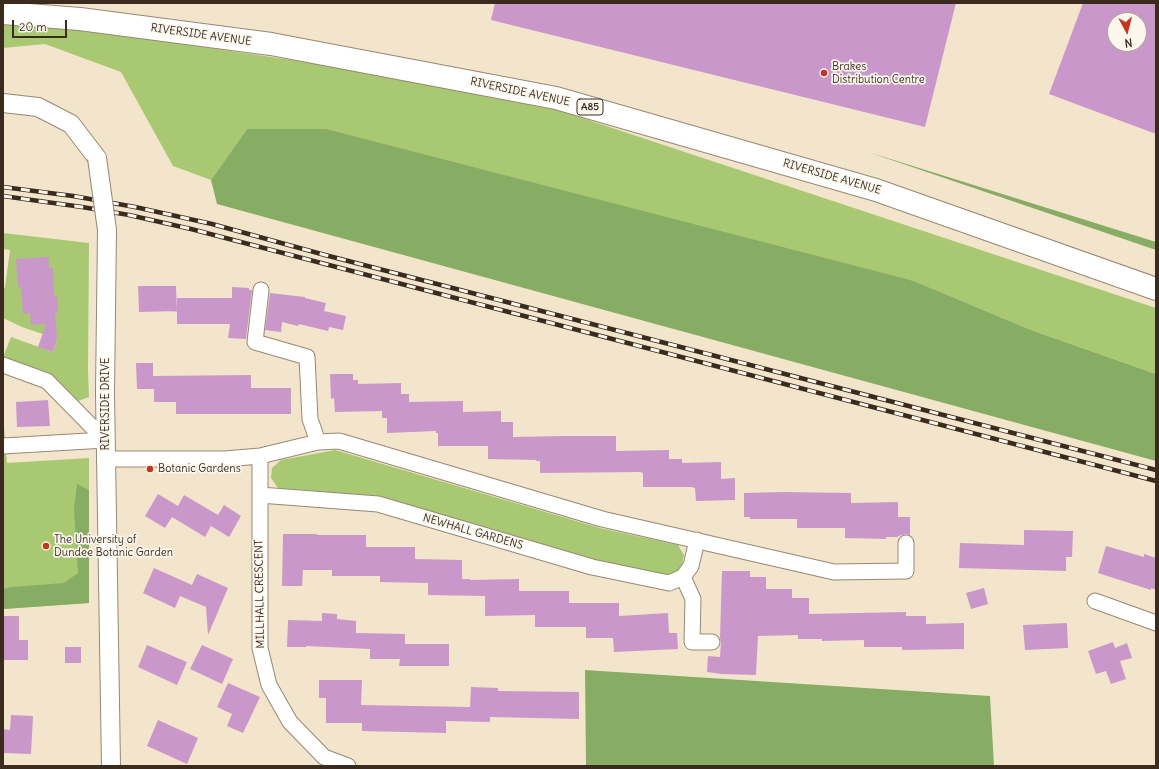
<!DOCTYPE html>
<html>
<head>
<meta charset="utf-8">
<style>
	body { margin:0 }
	#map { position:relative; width:1159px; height:769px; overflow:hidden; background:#f3e5cb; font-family:Delius,sans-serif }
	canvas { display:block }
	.frame { position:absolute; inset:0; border:4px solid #3b2a1e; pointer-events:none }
	.north { position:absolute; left:1107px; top:12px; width:40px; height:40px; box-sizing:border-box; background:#fbf7ec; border:1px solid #aea59a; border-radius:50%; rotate:173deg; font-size:11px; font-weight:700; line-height:16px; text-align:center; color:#3b2a1e }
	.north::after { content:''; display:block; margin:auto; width:14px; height:18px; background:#c8321e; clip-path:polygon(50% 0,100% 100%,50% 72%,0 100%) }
	.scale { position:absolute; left:12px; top:20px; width:55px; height:18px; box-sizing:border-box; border:2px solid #3b2a1e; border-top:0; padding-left:5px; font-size:12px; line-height:14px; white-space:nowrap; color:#3b2a1e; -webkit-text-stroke:3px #fbf7ec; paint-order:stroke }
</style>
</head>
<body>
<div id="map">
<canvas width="1159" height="769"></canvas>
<div class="frame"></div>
<div class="north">N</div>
<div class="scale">20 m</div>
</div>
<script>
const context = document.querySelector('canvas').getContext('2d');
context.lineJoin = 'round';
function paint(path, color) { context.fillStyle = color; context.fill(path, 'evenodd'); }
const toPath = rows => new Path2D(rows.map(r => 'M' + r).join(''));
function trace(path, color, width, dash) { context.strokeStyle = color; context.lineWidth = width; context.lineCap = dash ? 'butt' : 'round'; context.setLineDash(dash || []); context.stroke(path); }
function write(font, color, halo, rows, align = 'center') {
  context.font = font + ' Delius,sans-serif'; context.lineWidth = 3.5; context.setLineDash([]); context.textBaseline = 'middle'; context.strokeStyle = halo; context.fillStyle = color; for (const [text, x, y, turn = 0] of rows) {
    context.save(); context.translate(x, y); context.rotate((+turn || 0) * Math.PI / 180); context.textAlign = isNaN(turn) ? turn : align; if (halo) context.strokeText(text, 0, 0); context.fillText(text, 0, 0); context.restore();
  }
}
paint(toPath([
	[3,22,59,26,333,66,546,106,1156,308,1156,374,1031,330,914,281,247,129,211,180,173,166,121,72,45,44,3,48],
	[3,233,89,243,88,371,89,397,78,401,50,373,3,357,11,337,53,352,57,339,22,327,3,318,3,289,5,287,10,250,3,249],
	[4,426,7,463,89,458,89,603,3,609,3,427],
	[335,450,600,528,678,545,684,555,681,569,668,576,594,560,379,496,278,488,271,478,272,468,281,460]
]), '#a8c971');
paint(toPath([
	[247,129,326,129,914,281,1031,330,1156,374,1156,461,217,204,211,180],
	[868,152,1156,242,1156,250],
	[77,484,89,490,89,603,3,609,3,589,12,587,64,583,78,573,74,508],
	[585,670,990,696,994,766,586,766]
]), '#86ad63');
paint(toPath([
	[495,3,956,3,925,127,491,20],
	[1083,3,1156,3,1156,134,1049,94],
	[1115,20,1139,20,1139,44,1115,44],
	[49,257,49,268,53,268,54,296,57,296,58,313,55,313,57,339,53,352,38,347,46,324,31,325,30,313,23,314,21,287,18,287,16,259],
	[138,286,176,286,177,311,139,312],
	[232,287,249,288,249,290,252,290,246,339,228,338,230,324,177,324,177,298,232,298],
	[270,293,305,297,305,298,326,303,324,311,346,316,343,330,329,327,328,331,299,324,298,326,282,322,281,332,265,330],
	[136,363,153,363,153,376,251,375,251,388,291,388,291,414,176,414,176,402,154,402,154,389,137,389],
	[330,374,353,374,353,380,358,380,358,384,401,383,401,394,409,394,409,402,463,401,463,412,501,411,501,422,513,422,513,437,564,436,616,436,616,451,669,450,669,459,682,459,682,463,721,462,721,479,735,478,735,500,696,501,695,488,691,487,643,487,643,473,640,472,540,473,540,461,536,461,536,460,488,459,488,446,438,446,438,433,436,433,436,431,387,433,387,418,382,418,382,411,335,412,334,398,331,399],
	[48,400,50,426,17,427,16,402],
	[783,492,851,493,851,503,898,502,898,517,910,517,910,535,906,534,898,536,898,537,886,537,886,539,845,538,845,528,797,528,797,519,750,519,750,517,744,517,744,493],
	[158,494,178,506,184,495,218,515,224,505,241,516,229,537,211,526,205,537,172,517,165,528,145,516],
	[1024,530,1073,531,1072,557,1066,557,1066,571,959,568,960,543,1024,545],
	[283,534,317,534,317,535,366,535,366,547,415,547,415,559,462,560,462,579,470,579,470,580,519,579,519,591,569,591,569,603,619,603,619,616,668,613,669,633,677,633,678,649,614,652,613,638,586,638,586,627,535,627,535,615,485,616,485,596,428,595,428,583,380,582,380,576,332,576,332,570,303,570,302,586,282,586],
	[1106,546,1144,557,1144,554,1156,558,1156,590,1151,588,1151,590,1098,573],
	[154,568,192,585,197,574,228,588,208,635,206,607,180,596,175,608,143,593],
	[722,571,750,571,750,577,766,577,766,589,792,589,792,598,809,598,809,614,906,612,906,616,926,616,926,624,964,623,964,649,902,650,902,647,864,647,864,640,822,641,822,639,798,639,798,635,758,636,756,675,721,674,707,672,708,656,720,657,721,642,720,638],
	[984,588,988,604,971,609,966,593],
	[322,613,337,614,337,619,356,621,356,633,405,634,405,644,449,644,449,666,399,666,400,659,370,659,370,649,306,646,306,647,287,647,288,620,322,621],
	[3,616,19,616,19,640,28,640,28,660,3,660],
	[1067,623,1068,648,1025,650,1023,625],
	[1113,642,1115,648,1127,643,1132,658,1120,661,1126,679,1111,684,1106,671,1096,674,1088,651],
	[147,645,187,662,177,685,138,667],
	[202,645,233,659,222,684,190,669],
	[65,647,81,647,81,663,65,663],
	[319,680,362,680,361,705,470,707,471,687,498,688,498,691,579,692,579,719,490,717,490,722,446,721,446,733,362,731,362,723,326,723,326,698,319,698],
	[228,683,260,697,243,733,227,726,232,714,217,707],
	[11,715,33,716,31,754,3,753,3,729,10,730],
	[158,720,198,738,187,764,147,746]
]), '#ca97ca');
const minor = toPath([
	[261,290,255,342,307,357,310,419,318,442],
	[3,365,47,381,105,440],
	[3,446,105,440],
	[260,456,260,648,269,685,290,722,324,757,348,766],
	[106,459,225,459,260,456,318,442,339,441,602,519,834,572,906,571,906,543],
	[260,495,378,504,592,567,669,583,683,577,691,566,697,540],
	[683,577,693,599,692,642,712,642],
	[1095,601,1156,623]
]);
const tertiary = toPath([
	[3,103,38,107,71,124,97,158],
	[107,230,105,393,111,766]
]);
const primary = toPath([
	[3,13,80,19,271,44,556,98,876,190,1156,289]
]);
trace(minor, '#978874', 17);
trace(tertiary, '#978874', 20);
trace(primary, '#978874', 24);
trace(minor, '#fff', 15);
trace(tertiary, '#fff', 18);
trace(primary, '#fff', 22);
const rail = toPath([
	[3,187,73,196,135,207,212,224,325,255,1156,470],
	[3,196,82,207,129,215,191,229,1156,481]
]);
trace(rail, '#3b2a1e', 4.5);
trace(rail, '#fbf7ec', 3, [9]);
const tertiaryBridge = toPath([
	[97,158,107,230]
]);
trace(tertiaryBridge, '#978874', 20, []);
trace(tertiaryBridge, '#fff', 18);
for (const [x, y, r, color] of [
	[824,73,4,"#c8321e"],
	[150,469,4,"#c8321e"],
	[46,546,4,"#c8321e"]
]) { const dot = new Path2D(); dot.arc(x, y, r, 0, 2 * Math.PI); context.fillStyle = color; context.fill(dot); trace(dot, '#fbf7ec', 1.5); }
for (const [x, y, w] of [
	[590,107,26]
]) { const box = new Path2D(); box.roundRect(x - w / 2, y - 8, w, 16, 3); context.fillStyle = '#fbf7ec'; context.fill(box); trace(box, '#3b2a1e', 1); }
write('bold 10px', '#3b2a1e', null, [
	["A85",590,107]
]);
write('11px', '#3b2a1e', '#fbf7ec', [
	["RIVERSIDE AVENUE",201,35,8],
	["RIVERSIDE AVENUE",520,92,12],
	["RIVERSIDE AVENUE",832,177,16],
	["RIVERSIDE DRIVE",106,404,-90],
	["NEWHALL GARDENS",473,532,16],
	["MILLHALL CRESCENT",260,594,-91]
]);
write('11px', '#3b2a1e', '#fbf7ec', [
	["Brakes",832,67],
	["Distribution Centre",832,80],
	["Botanic Gardens",158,469],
	["The University of",54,540],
	["Dundee Botanic Garden",54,553]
], 'left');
</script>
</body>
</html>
